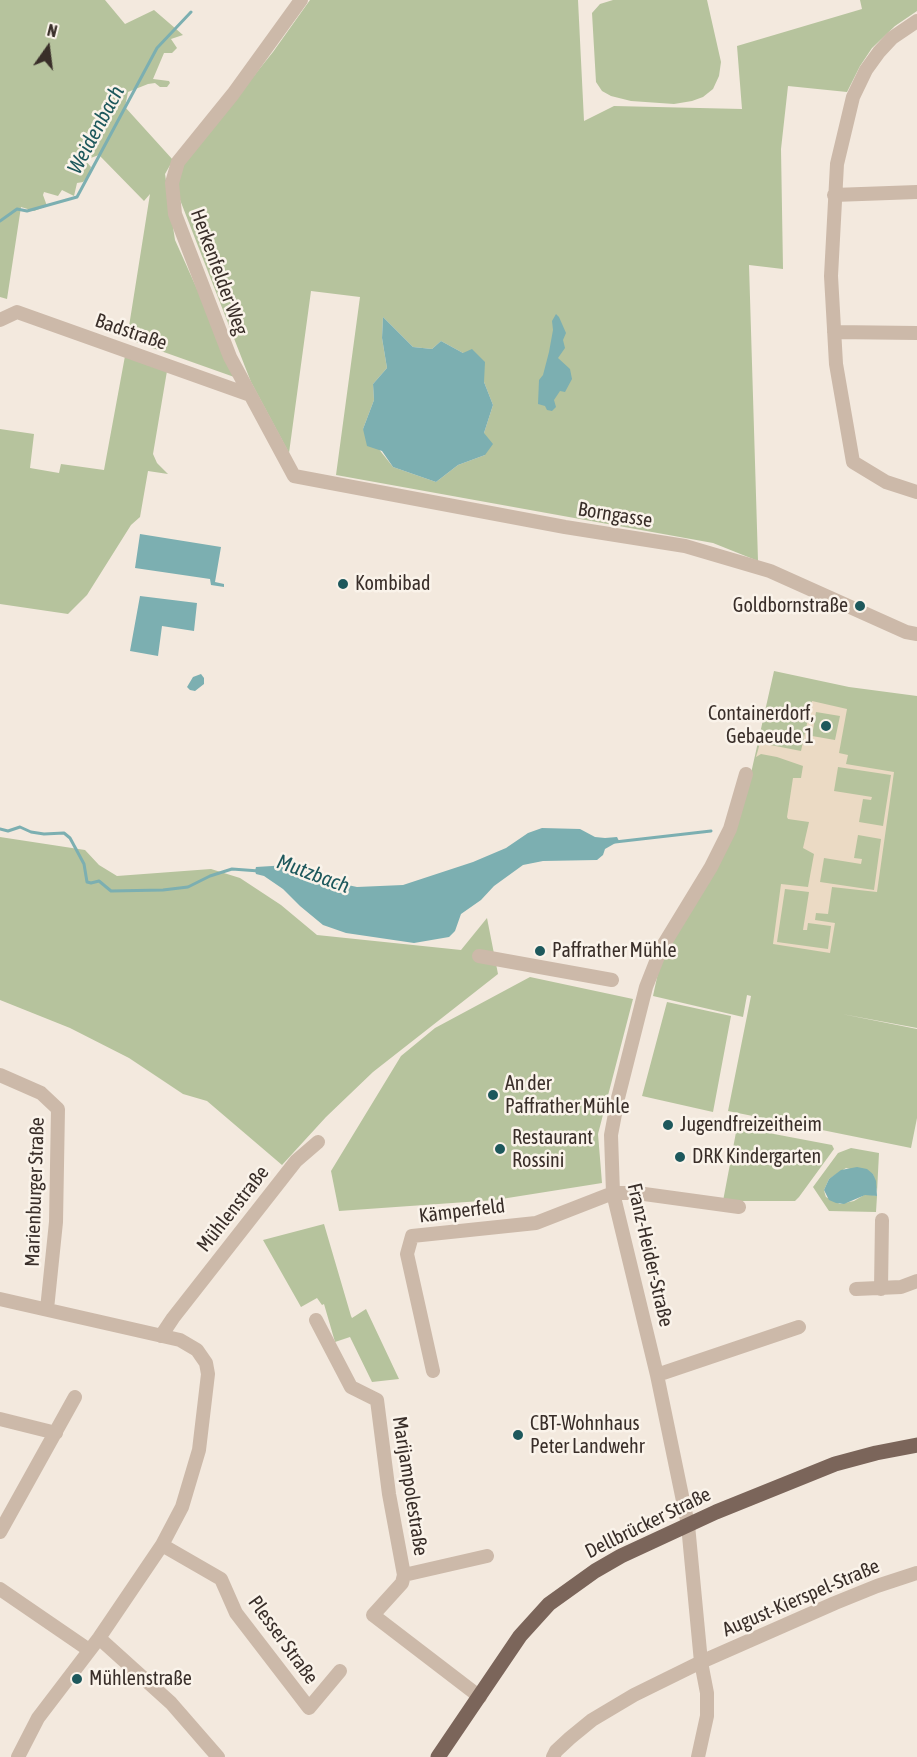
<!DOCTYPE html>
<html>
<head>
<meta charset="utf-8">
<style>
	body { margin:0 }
	#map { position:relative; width:917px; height:1757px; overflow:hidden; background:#f3e9de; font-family:"Asap Condensed",sans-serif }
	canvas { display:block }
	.north { position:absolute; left:18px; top:18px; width:60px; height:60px; -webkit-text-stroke:4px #faf3ea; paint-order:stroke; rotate:14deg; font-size:16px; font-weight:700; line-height:24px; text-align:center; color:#392e29 }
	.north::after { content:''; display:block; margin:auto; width:21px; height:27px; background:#392e29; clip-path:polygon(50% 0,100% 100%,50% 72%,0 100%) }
</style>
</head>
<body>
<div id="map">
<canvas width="917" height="1757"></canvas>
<div class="north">N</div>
</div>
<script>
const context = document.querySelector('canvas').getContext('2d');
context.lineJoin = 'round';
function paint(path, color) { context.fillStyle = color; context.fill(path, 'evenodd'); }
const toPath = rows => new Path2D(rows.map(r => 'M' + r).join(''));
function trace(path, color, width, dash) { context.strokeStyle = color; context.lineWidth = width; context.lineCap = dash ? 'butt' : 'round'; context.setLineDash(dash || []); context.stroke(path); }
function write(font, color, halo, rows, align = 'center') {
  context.font = font + ' "Asap Condensed",sans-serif'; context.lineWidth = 5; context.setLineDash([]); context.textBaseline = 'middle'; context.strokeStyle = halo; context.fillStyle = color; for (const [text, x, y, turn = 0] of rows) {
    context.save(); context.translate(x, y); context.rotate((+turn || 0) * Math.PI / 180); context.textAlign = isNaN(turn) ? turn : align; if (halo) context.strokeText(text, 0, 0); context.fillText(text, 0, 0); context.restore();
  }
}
paint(toPath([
	[0,0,105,0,125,24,154,10,183,35,171,39,177,48,172,53,164,53,153,79,169,81,170,83,167,87,160,87,155,83,148,84,128,92,125,107,173,160,165,174,175,240,237,378,127,339,150,194,144,201,99,155,85,160,91,167,89,175,83,182,77,183,74,196,62,190,58,196,44,192,43,195,47,206,34,211,21,207,7,299,0,297],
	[310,0,578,0,584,121,614,106,742,109,737,46,862,9,860,0,917,0,917,11,895,26,872,48,860,66,847,92,788,86,781,149,783,269,749,265,758,561,713,543,336,475,360,297,311,291,289,453,251,382,175,187,179,169,273,52],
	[383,317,413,347,432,349,441,341,463,353,484,382,493,405,484,433,485,455,458,465,436,482,393,467,363,429,374,400,373,384,387,368,382,338],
	[613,0,707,0,721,62,719,76,713,89,703,97,692,101,674,104,631,101,611,96,602,91,596,82,592,13,600,4],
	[125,356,167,371,153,454,157,463,168,474,148,471,140,517,131,525,87,595,68,614,0,604,0,429,34,434,30,468,59,473,61,464,104,470],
	[774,671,849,687,917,696,917,1028,842,1014,917,1029,917,1118,911,1148,728,1111,751,996,747,995,743,1017,653,996,659,968,747,791],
	[0,837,85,850,99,865,117,876,211,869,240,878,281,905,317,935,461,950,487,918,498,974,373,1072,326,1117,282,1165,207,1101,183,1094,129,1058,70,1028,0,1000],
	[530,977,633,999,598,1134,602,1183,495,1200,339,1211,331,1171,401,1056,435,1028],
	[667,1002,731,1016,713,1112,642,1096],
	[737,1127,832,1145,834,1149,799,1197,795,1201,723,1201],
	[851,1148,879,1153,877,1192,873,1174,846,1168,829,1179,824,1190,825,1194,826,1197,840,1204,854,1201,864,1195,872,1195,877,1196,876,1212,829,1211,813,1187,838,1153],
	[324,1224,351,1316,352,1318,366,1309,399,1379,372,1382,350,1337,335,1342,324,1304,322,1305,317,1298,301,1307,263,1240]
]), '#b6c39d');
paint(toPath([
	[812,701,847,709,839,753,848,755,846,764,894,772,877,892,832,887,828,914,816,913,815,920,835,923,830,953,773,944,781,884,808,887,814,854,803,848,809,822,788,819,787,817,793,778,801,778,803,766,777,757,761,754,756,757,760,743,801,751],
	[816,712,840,716,835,740,812,736],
	[838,767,891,775,883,826,859,822,863,799,871,800,872,797,834,791],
	[858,835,881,839,874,890,820,882,824,858,861,864,862,859,854,858],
	[785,889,809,892,803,930,807,930,808,923,831,926,828,949,777,942]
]), '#ebdac4');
paint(toPath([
	[556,314,559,317,566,333,563,340,565,348,558,358,570,369,572,379,565,392,560,391,554,400,556,407,552,411,547,410,545,406,538,404,539,380,543,375,549,352,553,330,552,321],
	[383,317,413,347,432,349,441,341,463,353,472,349,485,362,484,382,493,405,484,433,493,444,485,455,458,465,436,482,393,467,382,451,367,446,363,429,374,400,373,384,387,368,382,338],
	[140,534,221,547,215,582,224,584,224,587,211,585,210,579,135,568],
	[140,596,197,603,194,631,162,626,158,656,130,651],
	[201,674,204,678,204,684,195,691,190,690,187,687,193,677],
	[542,828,580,829,595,837,605,838,617,837,619,841,605,849,603,855,597,860,543,861,523,865,494,886,481,900,461,914,455,931,449,937,414,943,346,933,323,925,300,906,283,889,264,876,256,874,255,871,256,867,288,865,305,869,329,881,357,887,403,885,473,862,506,848,528,833],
	[857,1167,867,1169,873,1174,876,1181,877,1196,865,1195,844,1204,836,1203,829,1200,824,1190,829,1179,841,1170]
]), '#7cafb1');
trace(toPath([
	[0,221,17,209,27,211,77,197,157,48,191,12],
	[0,829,8,831,20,827,31,832,44,834,64,833,70,838,84,864,87,882,91,883,99,881,111,891,163,890,188,887,210,876,232,869,259,871],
	[615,842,711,831]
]), '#7cafb1', 3);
trace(toPath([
	[301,0,233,94,178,162,172,183,175,214,230,357,294,476,565,527,685,546,770,571,906,632,917,634],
	[917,21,892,38,879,52,866,70,853,97,837,164,831,276,836,364,853,462,886,482,917,492],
	[834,195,917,192],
	[0,320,17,312,250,395],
	[834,332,917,333],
	[479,956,612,980],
	[0,1075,41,1093,58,1109,56,1222,47,1309],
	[856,1289,901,1287,917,1281],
	[881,1289,882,1220],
	[0,1299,180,1340,197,1350,206,1363,208,1374,199,1450,182,1507,162,1545,99,1638,38,1718,18,1757],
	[316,1320,351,1387,377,1400,389,1494,404,1575,402,1583,373,1615,480,1697],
	[161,1336,173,1318,296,1161,318,1142],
	[433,1371,407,1254,412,1236,536,1223,613,1193,637,1193,739,1207],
	[657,1375,799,1327],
	[0,1419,56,1433],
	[0,1532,75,1397],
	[162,1545,221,1579,236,1613,309,1708,340,1671],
	[404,1575,487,1556],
	[0,1589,89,1650],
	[99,1638,171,1703,218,1757],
	[553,1757,556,1751,570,1738,592,1720,634,1695,701,1662,835,1603,877,1586,917,1573],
	[698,1757,707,1716,707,1693,701,1662,688,1525,657,1375,613,1193,611,1135,618,1098,646,987,661,949,711,867,730,829,746,774]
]), '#ccb9a9', 14);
trace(toPath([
	[438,1757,520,1636,549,1604,595,1571,621,1556,716,1512,835,1464,876,1453,917,1445]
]), '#7b655a', 15);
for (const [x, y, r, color] of [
	[343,584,6,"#1d585c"],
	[860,606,6,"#1d585c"],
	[826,726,6,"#1d585c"],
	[540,951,6,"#1d585c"],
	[493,1095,6,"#1d585c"],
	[668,1125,6,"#1d585c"],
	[500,1149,6,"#1d585c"],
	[680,1157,6,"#1d585c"],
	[518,1435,6,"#1d585c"],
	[77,1679,6,"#1d585c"]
]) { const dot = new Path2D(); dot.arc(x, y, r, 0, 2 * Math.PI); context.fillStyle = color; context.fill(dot); trace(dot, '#faf3ea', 2); }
write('20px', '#392e29', '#faf3ea', [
	["Herkenfelder Weg",219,272,70],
	["Badstraße",131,332,19],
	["Borngasse",615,515,9],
	["Marienburger Straße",35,1192,-88],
	["Mühlenstraße",233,1209,-52],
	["Kämperfeld",462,1211,-7],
	["Franz-Heider-Straße",650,1255,77],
	["Marijampolestraße",410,1486,81],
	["Dellbrücker Straße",648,1523,-26],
	["August-Kierspel-Straße",801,1598,-23],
	["Plesser Straße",283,1640,54]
]);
write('20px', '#392e29', '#faf3ea', [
	["Kombibad",355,584],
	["Goldbornstraße",848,606,"right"],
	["Containerdorf,",814,714,"right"],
	["Gebaeude 1",814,737,"right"],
	["Paffrather Mühle",552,951],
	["An der",505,1084],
	["Paffrather Mühle",505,1107],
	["Jugendfreizeitheim",680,1125],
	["Restaurant",512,1138],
	["Rossini",512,1161],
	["DRK Kindergarten",692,1157],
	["CBT-Wohnhaus",530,1424],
	["Peter Landwehr",530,1447],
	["Mühlenstraße",89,1679]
], 'left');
write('italic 21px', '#1d585c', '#faf3ea', [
	["Weidenbach",96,130,-62],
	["Mutzbach",313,874,20]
]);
</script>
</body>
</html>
